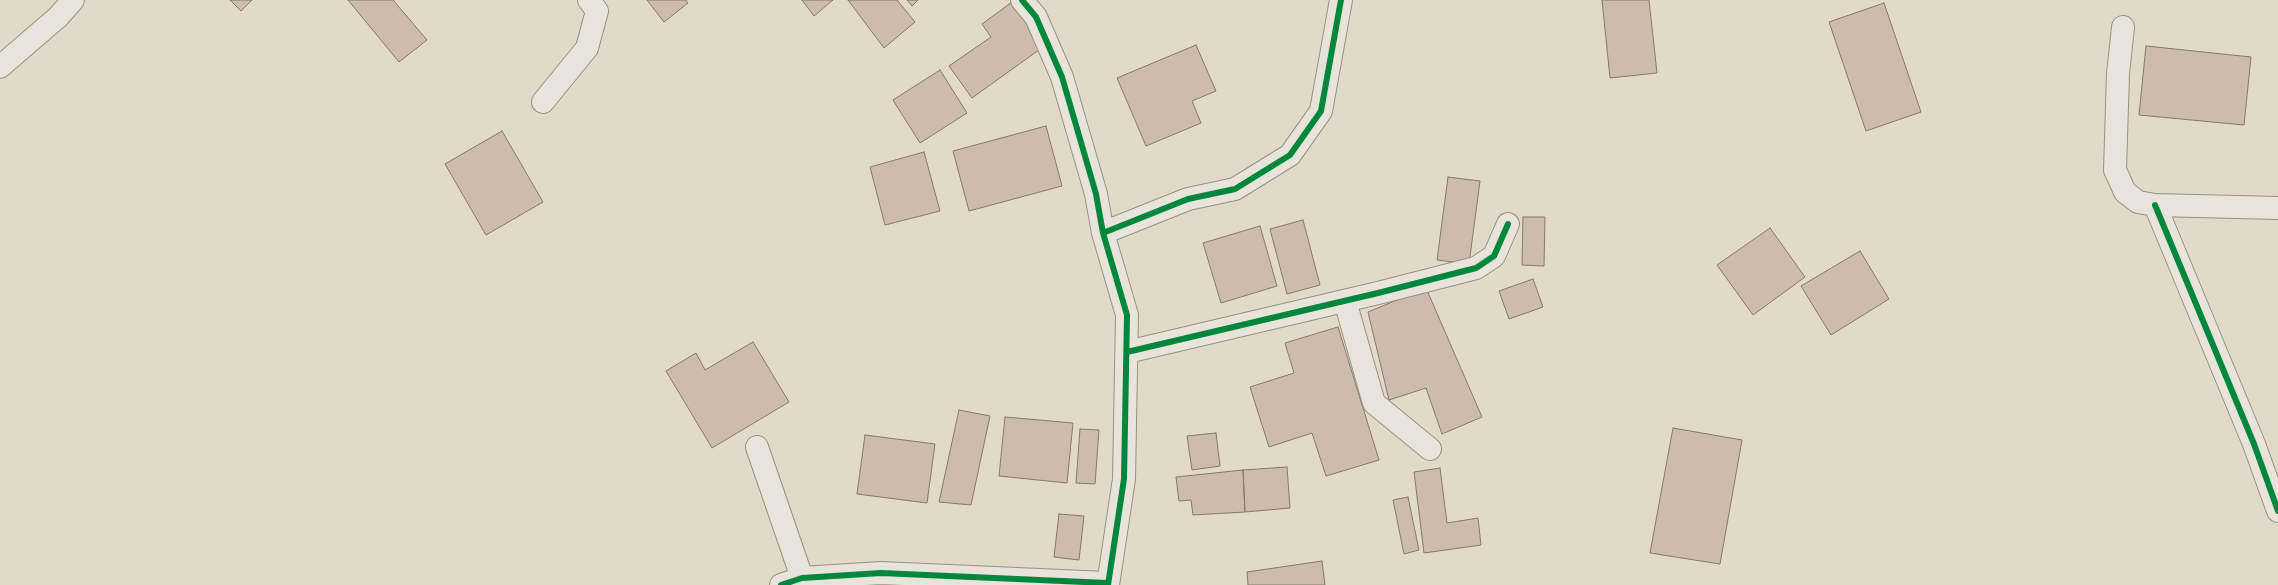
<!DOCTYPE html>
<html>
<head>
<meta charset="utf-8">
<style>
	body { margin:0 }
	canvas { display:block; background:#e2dac8 }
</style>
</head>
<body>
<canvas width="2278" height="585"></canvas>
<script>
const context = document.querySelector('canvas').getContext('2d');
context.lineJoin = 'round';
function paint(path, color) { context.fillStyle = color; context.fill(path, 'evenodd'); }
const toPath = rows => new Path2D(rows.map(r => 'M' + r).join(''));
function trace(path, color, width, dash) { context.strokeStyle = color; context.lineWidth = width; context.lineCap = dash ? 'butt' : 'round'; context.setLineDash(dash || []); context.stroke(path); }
const building = toPath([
	[230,0,252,0,241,11,230,0],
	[348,0,393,0,427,40,399,62,348,0],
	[647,0,686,0,688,3,664,22,647,0],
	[802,0,833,0,814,16,802,0],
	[848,0,897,0,915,22,884,48,848,0],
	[907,0,918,0,912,6,907,0],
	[1602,0,1649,0,1657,73,1610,78,1602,0],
	[1012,2,1043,47,972,98,949,66,991,37,982,24,1012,2],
	[1884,3,1921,112,1866,131,1829,22,1884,3],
	[1196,45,1216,91,1192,101,1201,123,1146,146,1117,78,1196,45],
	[2146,46,2251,57,2244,125,2139,115,2146,46],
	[940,70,967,113,920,143,893,100,940,70],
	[1046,126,1062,186,969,211,953,151,1046,126],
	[502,131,543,202,486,235,445,164,502,131],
	[924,152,940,211,885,225,870,167,924,152],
	[1448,177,1480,181,1469,264,1437,260,1448,177],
	[1523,217,1545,217,1544,266,1522,265,1523,217],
	[1303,220,1320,285,1287,294,1270,229,1303,220],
	[1260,226,1277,286,1221,303,1203,243,1260,226],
	[1770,228,1805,277,1753,315,1717,265,1770,228],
	[1860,251,1889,299,1831,335,1801,286,1860,251],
	[1533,279,1543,307,1509,319,1499,291,1533,279],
	[1426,288,1482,417,1442,434,1426,388,1389,400,1368,312,1426,288],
	[1338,327,1379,460,1326,476,1312,433,1269,447,1250,387,1294,373,1285,343,1338,327],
	[753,342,789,402,712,448,666,371,696,353,705,370,753,342],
	[959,410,990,416,971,505,939,502,959,410],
	[1005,417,1073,423,1067,483,999,476,1005,417],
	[1673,428,1742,440,1720,564,1650,553,1673,428],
	[1080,429,1099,430,1095,484,1076,483,1080,429],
	[1216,433,1220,466,1192,470,1187,436,1216,433],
	[865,435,935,444,927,503,857,494,865,435],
	[1287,467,1290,508,1245,512,1243,470,1287,467],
	[1440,468,1447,523,1478,518,1481,545,1424,553,1414,472,1440,468],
	[1243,470,1245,512,1193,515,1191,500,1179,501,1176,477,1243,470],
	[1408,497,1419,550,1404,554,1393,500,1408,497],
	[1059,514,1084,516,1079,560,1054,557,1059,514],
	[1322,561,1325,585,1248,585,1247,572,1322,561]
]);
paint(building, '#cdbcab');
trace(building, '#807a6e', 1);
const street = toPath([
	[1022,0,1036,17,1062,77,1096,194,1103,233,1127,315,1124,479,1108,585],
	[2123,27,2118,74,2115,170,2125,192,2138,202,2155,205,2278,208],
	[0,67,58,17,73,0],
	[543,102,587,48,597,11,589,0],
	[2155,205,2254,444,2278,511],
	[1103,233,1188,199,1235,189,1290,155,1321,111,1341,0],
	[1345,301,1374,403,1430,449],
	[1127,352,1378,293,1476,268,1494,256,1508,224],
	[757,447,802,578],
	[781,585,802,578,881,573,1107,583]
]);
trace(street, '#979185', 24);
trace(street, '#e8e4db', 22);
trace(toPath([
	[1022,0,1036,17,1062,77,1096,194,1103,233,1127,315,1124,479,1108,585],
	[2155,205,2254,444,2278,511],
	[1103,233,1188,199,1235,189,1290,155,1321,111,1341,0],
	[1127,352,1378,293,1476,268,1494,256,1508,224],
	[781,585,802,578,881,573,1107,583]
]), '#00873e', 6);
</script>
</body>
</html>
